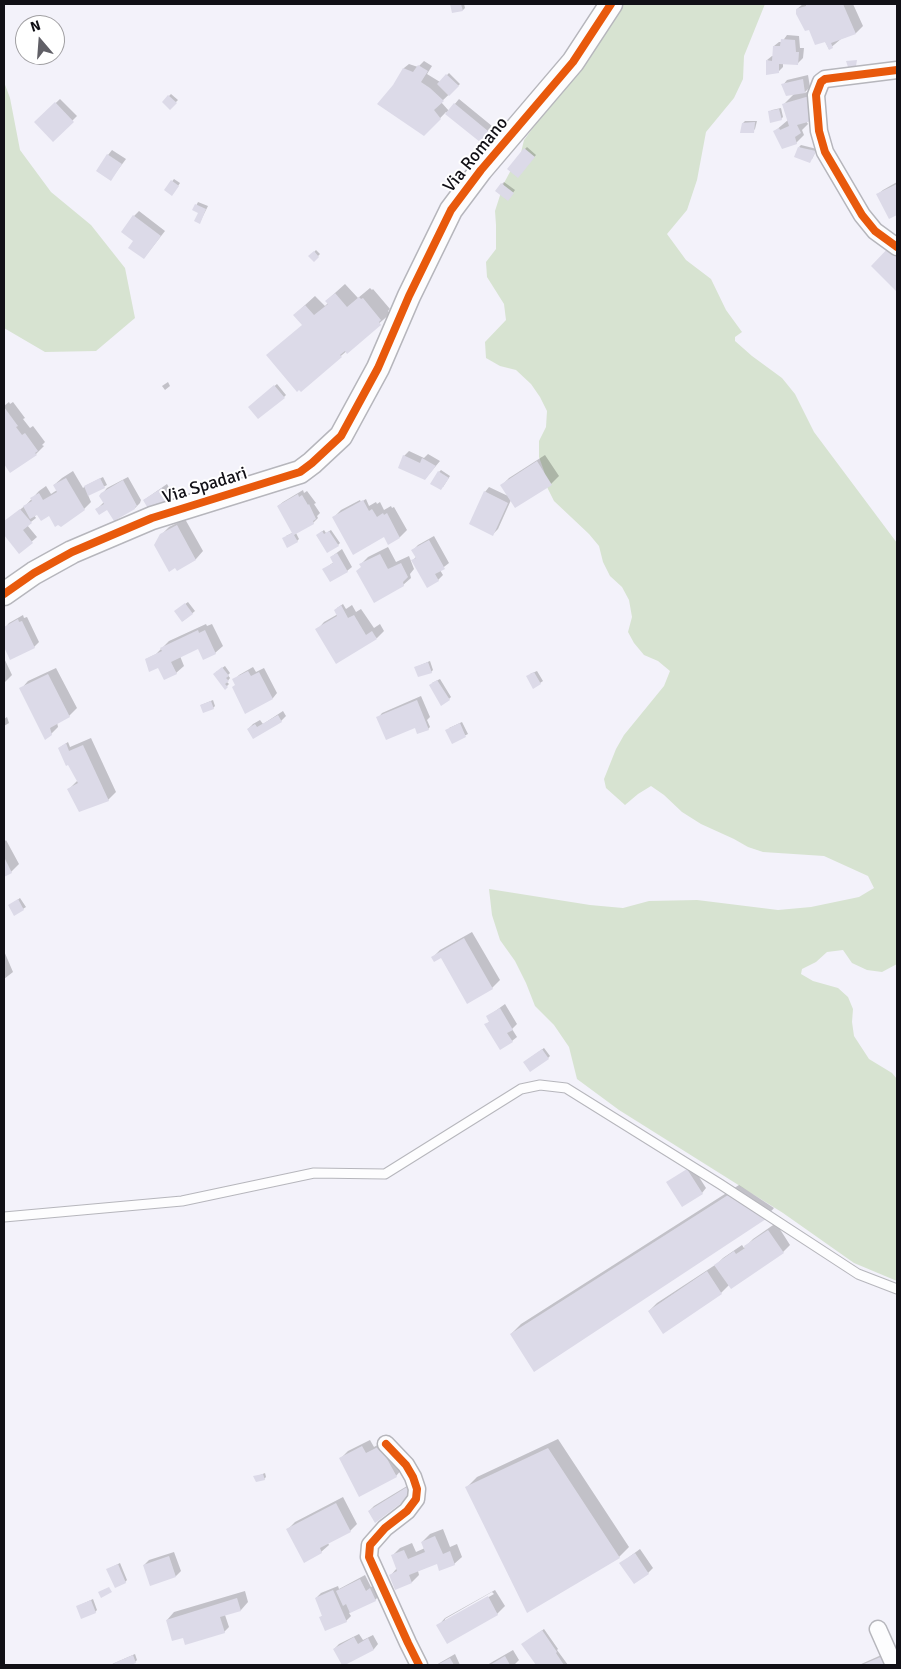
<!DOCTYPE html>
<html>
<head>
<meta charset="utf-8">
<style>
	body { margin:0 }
	#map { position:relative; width:901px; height:1669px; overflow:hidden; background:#f3f2fa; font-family:Signika,sans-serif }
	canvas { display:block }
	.frame { position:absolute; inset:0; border:5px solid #111016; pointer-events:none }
	.north { position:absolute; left:15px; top:15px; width:50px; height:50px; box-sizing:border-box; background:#fff; border:1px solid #a09fa2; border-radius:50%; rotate:342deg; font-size:14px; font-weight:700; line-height:20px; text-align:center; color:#111016 }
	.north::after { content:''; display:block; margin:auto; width:18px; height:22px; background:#605f66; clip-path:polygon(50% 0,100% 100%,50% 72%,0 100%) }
</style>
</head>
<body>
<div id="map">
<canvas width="901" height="1669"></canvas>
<div class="frame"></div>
<div class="north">N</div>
</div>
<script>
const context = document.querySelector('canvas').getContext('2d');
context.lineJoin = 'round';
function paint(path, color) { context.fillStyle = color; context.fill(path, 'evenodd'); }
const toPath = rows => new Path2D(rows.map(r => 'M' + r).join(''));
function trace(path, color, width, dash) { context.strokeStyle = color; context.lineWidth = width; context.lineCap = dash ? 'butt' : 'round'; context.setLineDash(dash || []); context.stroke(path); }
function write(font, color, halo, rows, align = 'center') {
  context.font = font + ' Signika,sans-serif'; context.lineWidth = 4; context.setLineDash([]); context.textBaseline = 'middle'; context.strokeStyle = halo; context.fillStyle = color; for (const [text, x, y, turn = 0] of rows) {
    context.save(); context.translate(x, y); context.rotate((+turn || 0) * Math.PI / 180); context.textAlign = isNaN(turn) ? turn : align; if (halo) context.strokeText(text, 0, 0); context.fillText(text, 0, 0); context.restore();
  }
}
paint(toPath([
	[618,4,765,4,744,56,743,79,734,98,706,132,697,180,687,210,667,234,686,260,711,279,726,310,742,332,735,337,735,341,752,356,782,378,795,394,814,432,897,543,897,964,882,972,867,970,852,963,843,950,827,952,816,962,802,969,801,974,813,981,838,988,848,997,853,1009,852,1022,854,1036,869,1059,892,1073,897,1079,897,1281,854,1263,783,1213,619,1110,577,1079,569,1047,554,1025,535,1006,526,983,515,961,500,940,492,915,489,889,590,905,623,908,649,901,697,900,778,910,811,907,859,897,874,888,868,876,824,856,763,852,748,847,734,839,701,824,682,812,664,795,651,786,638,794,625,805,606,788,604,779,616,749,624,735,664,686,670,671,658,661,644,655,634,643,628,632,632,617,629,600,622,587,610,576,603,562,599,546,589,534,554,501,547,487,544,471,539,457,539,441,546,427,547,411,540,397,531,384,516,370,500,366,486,358,485,342,506,320,504,304,487,277,486,262,496,249,496,225,495,211,504,183,511,170,519,161,524,140,586,56],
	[4,82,10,98,20,150,51,192,91,225,125,268,135,318,96,351,45,352,4,328]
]), '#d7e3d1');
paint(toPath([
	[451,4,464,4,465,8,463,10,453,11],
	[803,4,853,4,863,26,856,33,841,39,829,49,825,41,810,29,797,9],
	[787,35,799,36,800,48,804,48,803,58,798,63,783,62,783,67,778,72,767,60,772,56,774,56,774,46,779,42,782,42],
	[424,61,432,66,427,74,440,82,449,73,460,84,441,102,449,111,459,99,492,126,480,140,446,112,424,135,378,104,394,86,404,68,409,64,418,67],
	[808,75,810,87,804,93,820,88,806,121,808,124,802,130,804,135,796,143,775,131,788,120,784,104,794,94,783,85,787,80],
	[171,94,178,100,170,108,163,102],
	[60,99,77,116,53,140,36,122],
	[781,108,783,117,781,119,769,112,772,110],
	[745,121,757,121,755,129,753,131,743,123],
	[801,145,817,149,812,159,799,147],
	[527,147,536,155,518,176,525,149],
	[112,150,126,159,111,179,108,155],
	[174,179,180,183,174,192,166,189],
	[504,182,515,190,510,197,502,184],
	[897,182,897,214,890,217,878,194,883,190],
	[198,202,208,206,200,222,200,212,194,210],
	[139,211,165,231,144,258,135,241,134,216],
	[316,250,320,254,314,260,310,256],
	[345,284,358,298,370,288,372,290,373,289,390,309,388,311,390,314,301,390,303,325,294,315,315,296,325,306,328,303,326,301],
	[168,382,170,386,165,390,162,386],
	[277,384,286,395,284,397,252,405],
	[9,402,10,404,13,402,25,418,23,419,30,428,33,426,45,442,42,445,44,446,36,454,11,471,4,460,4,406],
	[409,451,424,458,428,454,440,461,425,479,404,456],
	[545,455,559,476,551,484,515,507,511,500,498,529,493,534,485,492,489,487,508,496,502,485,509,478],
	[441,470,450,476,443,487,439,472],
	[73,471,83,488,87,485,103,477,107,485,88,495,91,502,84,509,50,515,38,513,34,515,36,518,27,525,37,537,20,552,4,533,4,522,26,505,39,491,46,486,51,494,57,490,54,485,62,478],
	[128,477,141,500,140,503,135,508,97,509,104,502,102,494,107,488],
	[167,484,173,495,168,500,157,506,144,500],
	[303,490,304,493,307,491,316,503,314,504,320,513,317,516,318,518,313,523,296,533,299,539,297,541,286,536,294,532,278,506,283,502],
	[366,499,369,506,376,502,377,504,380,502,384,510,391,506,392,508,394,507,407,530,400,537,389,543,385,536,333,518,341,510,360,500,361,502],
	[185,519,203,551,196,559,177,569,161,535,169,527],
	[324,530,326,533,331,530,340,543,338,545,320,533],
	[434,536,449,563,440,570,443,575,438,580,413,560,417,556,413,550,418,545],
	[388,547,396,562,409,556,414,569,410,574,411,578,403,585,362,566,361,564,368,557],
	[342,549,352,567,347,571,324,569,334,562,331,557],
	[188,602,195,611,183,621,178,609],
	[343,604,346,609,352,605,356,612,361,609,374,628,380,624,384,631,377,638,317,630,324,622,338,614,337,608],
	[23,615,24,618,27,617,39,642,34,647,11,658,4,644,4,629,9,623],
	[206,624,207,626,212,624,223,646,215,653,199,647,180,656,184,666,176,673,146,659,156,654,169,641],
	[4,658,12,675,4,683],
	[430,661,433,670,431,672,416,667],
	[225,666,230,673,228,675,230,678,227,682,229,684,225,688,216,672],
	[253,667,256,672,264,668,277,693,273,698,246,712,234,680,239,675],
	[56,668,77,708,69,716,57,722,58,727,51,734,21,689,28,681],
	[537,671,543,681,534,687,530,674],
	[440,679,451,697,449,699,432,683],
	[421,696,430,717,427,720,430,727,428,729,378,718,382,713],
	[213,700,215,706,213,708,201,705],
	[283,711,286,716,281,721,254,737,248,729,253,724,260,720,263,724],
	[7,717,9,723,4,726,4,719],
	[462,722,468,734,452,742,449,728],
	[91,738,116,792,108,800,80,811,69,789,78,780,59,748,68,742,70,747],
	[6,840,19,864,11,872,4,876,4,842],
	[20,898,26,907,15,914,10,905],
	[472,932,500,980,492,988,467,1002,441,957,433,957,440,950],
	[4,951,13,972,4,979],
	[505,1004,517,1024,512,1029,517,1037,512,1041,486,1025,490,1021,487,1017],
	[544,1048,550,1056,548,1058,527,1060],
	[692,1166,706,1188,702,1193,668,1183],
	[739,1185,774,1208,765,1218,511,1334,521,1324],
	[776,1223,790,1245,783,1252,729,1285,721,1293,649,1311,657,1303,715,1265,715,1266,723,1258,742,1245,744,1248,753,1239],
	[388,1439,403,1468,396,1476,340,1459,348,1451,370,1440,374,1447],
	[558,1439,629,1547,619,1557,467,1487,477,1477],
	[265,1473,266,1477,264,1479,255,1477],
	[412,1483,411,1494,369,1511,374,1506],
	[343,1497,357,1524,350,1531,328,1543,329,1545,321,1552,288,1529,295,1522],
	[443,1529,450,1547,457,1544,462,1557,454,1564,437,1563,418,1571,419,1575,412,1582,396,1588,391,1575,397,1568,392,1556,400,1548,412,1543,416,1552,425,1548,422,1542,430,1534],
	[640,1549,653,1568,648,1573,621,1563],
	[174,1552,181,1571,176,1576,150,1584,144,1565,149,1560],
	[120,1563,127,1580,125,1582,108,1569],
	[365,1575,371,1587,375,1585,380,1595,375,1600,349,1613,351,1616,346,1621,321,1617,323,1615,316,1598,321,1593,338,1586,339,1589],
	[495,1590,505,1606,497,1614,447,1642,438,1626,445,1618],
	[492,1592,494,1594,445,1622,445,1619],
	[245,1591,248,1602,241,1610,225,1615,229,1627,224,1632,184,1636,167,1620,174,1612],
	[93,1599,97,1610,95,1612,78,1606],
	[544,1629,558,1649,557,1650,568,1665,538,1665,523,1644],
	[359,1634,363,1640,373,1635,378,1644,374,1649,343,1665,334,1649,339,1644],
	[513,1650,519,1660,514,1665,487,1665],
	[888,1652,894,1665,859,1665],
	[135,1654,137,1660,135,1662,128,1665,110,1665],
	[455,1654,460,1665,436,1665]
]), '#0003');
paint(toPath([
	[450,4,461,4,463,11,452,13],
	[806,4,843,4,856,34,831,43,833,48,829,50,825,42,815,45,809,30,805,31,796,14,796,9,806,6],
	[781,39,795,40,796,52,799,52,798,65,779,64,779,73,766,75,766,60,772,61,773,46,780,46],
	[857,60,856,66,848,67,846,61],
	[418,65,428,71,421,82,430,88,444,101,434,110,441,119,424,136,377,104,393,85,403,68,413,72],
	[446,74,459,86,449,96,437,84],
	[803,79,805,93,786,96,781,84],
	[168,95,177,103,170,110,162,102],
	[813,95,815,120,797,125,801,133,795,137,797,144,782,149,773,131,779,128,780,130,789,126,782,104],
	[55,102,74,122,53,142,34,122],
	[454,103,488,131,480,142,445,114],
	[779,109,782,120,770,123,768,111],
	[755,122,754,133,740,133,742,123],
	[798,147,816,151,810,163,794,157],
	[524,148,535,157,518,178,507,169],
	[107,154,122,164,111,181,96,171],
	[171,180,179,186,172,196,164,190],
	[501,183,514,193,508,201,495,191],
	[897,184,897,215,889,219,876,194],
	[195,204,206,209,200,224,194,221,198,213,192,210],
	[133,215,161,236,144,259,128,248,133,241,121,232],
	[892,244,897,249,897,292,871,266],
	[314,251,319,257,314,262,308,256],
	[335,293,347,307,359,297,361,299,363,298,381,320,379,322,381,325,347,354,345,351,340,355,342,357,301,392,299,390,297,392,266,355,302,325,293,315,305,305,314,315,328,304,325,301],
	[274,385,285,398,258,419,248,407],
	[4,407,18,426,16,427,22,435,25,433,38,451,35,453,37,455,10,473,4,464],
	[403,455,420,463,422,458,436,466,425,480,398,468],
	[537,461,552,485,515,508,500,485],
	[438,471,449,478,441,490,430,484],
	[66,478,85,510,61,527,58,525,55,527,49,516,41,521,37,515,30,519,23,506,32,501,30,498,39,493,43,500,57,492,53,485],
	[100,478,105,488,88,496,84,486],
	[123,480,137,506,135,507,135,509,114,521,107,510,99,515,95,509,104,504,99,496,101,493],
	[162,488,169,501,157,508,149,510,143,500],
	[484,491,508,503,493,536,469,524],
	[298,494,299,497,302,495,308,505,309,504,316,519,313,521,314,524,294,535,298,542,287,548,282,538,292,533,277,506],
	[363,500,369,511,372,509,377,517,383,513,384,515,387,513,400,538,388,545,384,537,353,555,332,517],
	[20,509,32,523,23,530,33,543,19,554,4,535,4,521],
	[177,525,196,560,177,571,175,568,169,572,154,545,160,534],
	[322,531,324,534,329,531,339,546,327,553,316,535],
	[429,540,445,569,435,574,439,581,427,588,411,560,416,558,411,550],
	[337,553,348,572,330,582,322,569,333,563,330,557],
	[380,554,388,569,401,563,408,577,403,582,404,586,374,603,356,571,361,567,359,564],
	[185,603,193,614,182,622,174,611],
	[341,605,348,618,354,615,366,635,372,631,377,639,336,664,315,629,337,616,334,610],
	[18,619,19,622,22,621,35,648,10,660,4,647,4,627],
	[198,630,199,633,205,630,216,654,203,660,198,649,171,662,177,674,164,680,158,668,149,672,145,659,162,651,160,648],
	[428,662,432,673,418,677,414,667],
	[222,667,229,676,226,678,229,681,225,684,228,687,225,690,213,674],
	[248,671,251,676,259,672,273,699,245,714,232,687,235,685,232,679],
	[534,672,541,684,533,689,526,676],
	[48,674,70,717,50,728,52,735,45,740,19,688],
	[437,680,450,700,441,706,429,685],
	[417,700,429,730,417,734,415,728,386,740,376,717],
	[211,701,214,709,203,713,200,705],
	[278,715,282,722,253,739,247,729,255,724,257,727],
	[460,723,466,737,452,744,445,730],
	[66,743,69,751,83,745,109,801,79,812,67,789,78,783,68,765,66,766,58,748],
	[4,857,12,873,4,877],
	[18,899,24,910,14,916,8,905],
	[464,938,493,989,467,1004,441,958,434,962,431,957],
	[500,1008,513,1030,507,1033,513,1042,500,1050,484,1024,489,1022,486,1016],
	[542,1049,549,1059,530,1072,523,1062],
	[687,1169,703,1194,682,1207,666,1182],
	[728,1195,766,1219,534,1372,510,1334],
	[768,1230,784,1253,731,1289,714,1265,734,1251,736,1254,745,1248,744,1246],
	[707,1271,722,1294,663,1334,648,1311],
	[362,1446,366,1453,380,1446,397,1477,359,1497,339,1458],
	[548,1448,620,1558,527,1613,465,1487],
	[263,1474,265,1480,256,1482,253,1476],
	[407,1487,412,1495,375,1523,368,1511],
	[336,1503,351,1532,320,1548,322,1553,304,1563,286,1529],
	[435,1536,443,1554,450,1551,455,1565,439,1571,437,1564,409,1575,412,1583,395,1590,389,1575,397,1571,391,1555,404,1550,408,1559,425,1552,421,1542],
	[635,1553,649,1574,634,1584,619,1563],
	[169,1556,176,1577,150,1586,143,1565],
	[118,1564,126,1583,115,1588,106,1569],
	[360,1579,366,1591,370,1588,376,1601,350,1613,346,1604,343,1606,336,1591],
	[109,1587,112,1592,101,1598,98,1592],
	[333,1590,347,1622,325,1631,319,1617,322,1616,315,1598],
	[488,1596,498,1615,447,1644,436,1625],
	[237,1598,241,1611,220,1617,225,1633,185,1645,183,1638,172,1641,166,1620],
	[91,1600,96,1613,81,1619,76,1606],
	[542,1630,557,1652,556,1653,564,1665,536,1665,521,1644],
	[354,1637,358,1644,368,1638,374,1650,345,1665,342,1665,333,1649],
	[133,1655,136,1663,131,1665,115,1665,114,1663],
	[505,1656,510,1665,490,1665],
	[883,1656,887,1665,862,1665,871,1661],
	[450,1658,454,1665,437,1665]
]), '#dcdae8');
const lane = toPath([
	[4,1217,182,1201,314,1173,385,1174,521,1089,540,1085,566,1088,720,1184,858,1274,897,1289]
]);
const street = toPath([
	[897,70,825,79,821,82,816,95,819,131,825,152,862,215,875,231,897,247],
	[386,1444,406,1465,413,1477,417,1489,416,1499,407,1511,385,1528,370,1545,369,1557,408,1643,419,1665],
	[878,1629,894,1665]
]);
const secondary = toPath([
	[4,594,34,573,72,552,152,518,300,472,312,463,341,436,378,368,409,296,451,210,481,170,573,62,611,4]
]);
trace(lane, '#b6b6bc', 11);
trace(street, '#b6b6bc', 19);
trace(secondary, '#b6b6bc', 25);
trace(lane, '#fdfdfe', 9);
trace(street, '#fdfdfe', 16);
trace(secondary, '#fdfdfe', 22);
trace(toPath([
	[897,70,825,79,821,82,816,95,819,131,825,152,862,215,875,231,897,247],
	[4,594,34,573,72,552,152,518,300,472,312,463,341,436,378,368,409,296,451,210,481,170,573,62,611,4],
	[386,1444,406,1465,413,1477,417,1489,416,1499,407,1511,385,1528,370,1545,369,1557,408,1643,419,1665]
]), '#e8590c', 8);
write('18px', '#111016', '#fff', [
	["Via Romano",476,155,-51],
	["Via Spadari",205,486,-17]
]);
</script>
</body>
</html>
